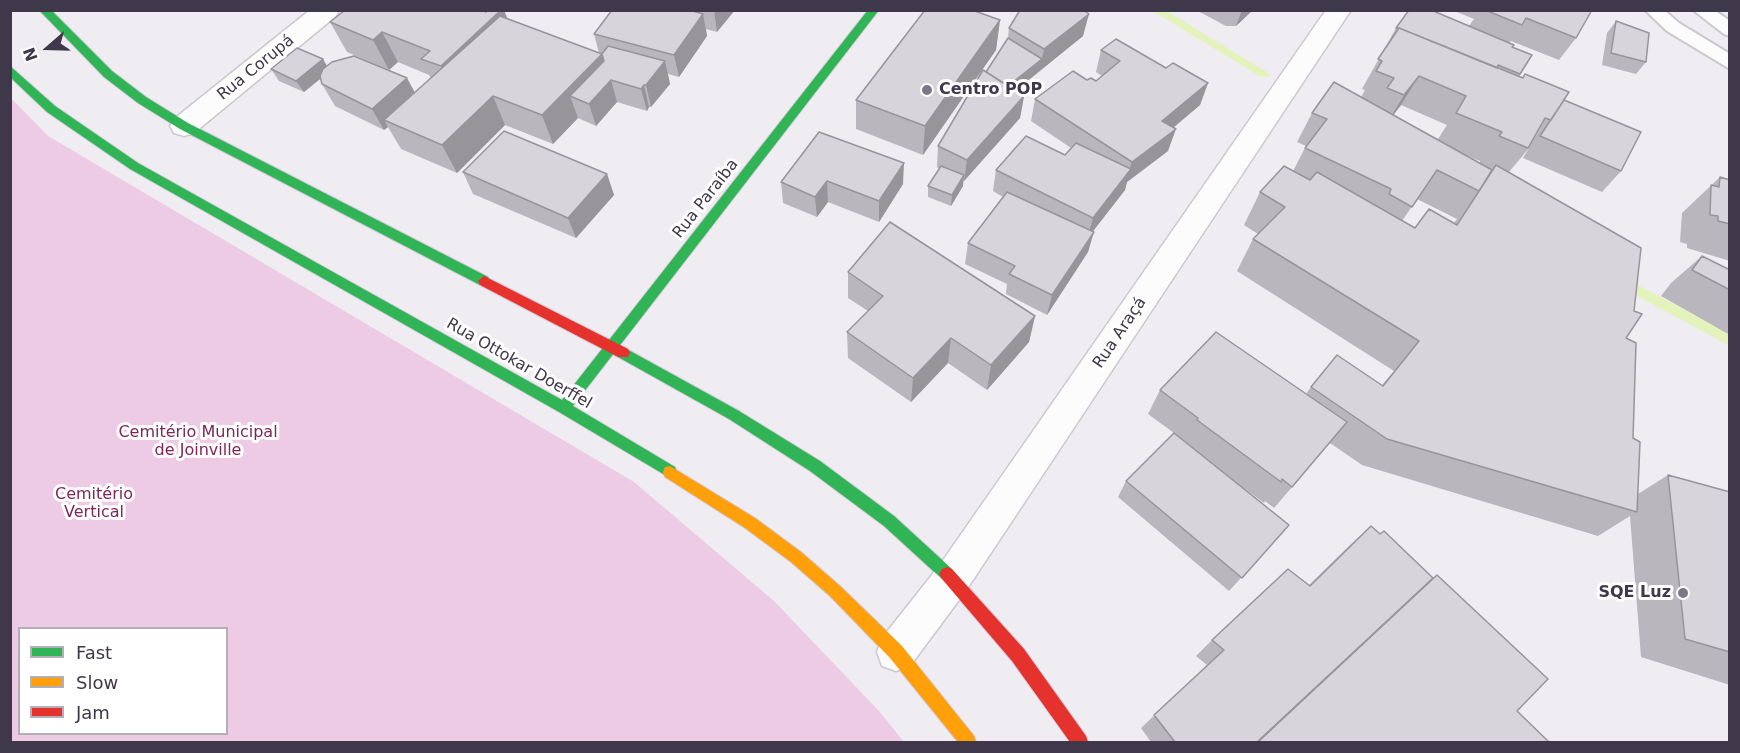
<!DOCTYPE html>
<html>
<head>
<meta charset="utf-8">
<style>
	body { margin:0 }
	#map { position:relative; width:1740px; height:753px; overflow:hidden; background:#efecf2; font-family:"DejaVu Sans",sans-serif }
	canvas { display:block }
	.frame { position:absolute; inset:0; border:12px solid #3f374a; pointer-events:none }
	.legend { position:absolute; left:18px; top:627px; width:210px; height:108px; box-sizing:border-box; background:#fff; border:2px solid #b2afb7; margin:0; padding:8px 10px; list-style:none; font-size:18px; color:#3f374a }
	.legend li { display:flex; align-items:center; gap:12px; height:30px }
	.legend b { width:30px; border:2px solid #b2afb7 }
	.north { position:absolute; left:18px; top:18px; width:60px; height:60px; -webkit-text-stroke:4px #fff; paint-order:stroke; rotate:250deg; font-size:16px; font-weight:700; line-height:24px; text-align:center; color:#3f374a }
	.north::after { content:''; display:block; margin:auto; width:21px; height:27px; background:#3f374a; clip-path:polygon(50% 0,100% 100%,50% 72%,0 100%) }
</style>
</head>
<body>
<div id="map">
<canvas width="1740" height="753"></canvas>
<div class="frame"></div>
<ul class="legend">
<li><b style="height:8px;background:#30b455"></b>Fast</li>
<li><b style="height:8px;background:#ff9f0a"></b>Slow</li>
<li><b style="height:8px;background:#e5322d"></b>Jam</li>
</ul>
<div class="north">N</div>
</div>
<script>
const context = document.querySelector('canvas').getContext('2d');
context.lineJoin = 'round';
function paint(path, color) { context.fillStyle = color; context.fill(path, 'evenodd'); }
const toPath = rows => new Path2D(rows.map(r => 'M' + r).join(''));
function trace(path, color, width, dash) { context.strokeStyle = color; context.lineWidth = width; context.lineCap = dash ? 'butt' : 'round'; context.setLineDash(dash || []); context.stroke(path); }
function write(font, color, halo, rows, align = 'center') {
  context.font = font + ' "DejaVu Sans",sans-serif'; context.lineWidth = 6; context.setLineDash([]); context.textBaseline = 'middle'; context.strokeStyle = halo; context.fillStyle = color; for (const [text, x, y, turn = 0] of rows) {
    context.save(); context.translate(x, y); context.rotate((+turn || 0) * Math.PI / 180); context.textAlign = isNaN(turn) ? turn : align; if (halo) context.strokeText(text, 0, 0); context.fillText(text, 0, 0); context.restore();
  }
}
paint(toPath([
	[11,98,48,136,634,482,774,601,879,711,904,742,11,742],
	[20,628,226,628,226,734,20,734]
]), '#edcbe5');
paint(toPath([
	[1151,10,1165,10,1270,74,1269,77,1261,77,1151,10],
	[1621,276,1730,334,1730,346,1617,285,1615,281,1621,276]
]), '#e4f2bb');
const lane = toPath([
	[1645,10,1664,10,1679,23,1730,54,1730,69,1667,31,1645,10],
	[1693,10,1714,10,1730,21,1730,36,1724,34,1693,10]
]);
const street = toPath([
	[310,10,339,10,336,16,194,133,184,136,174,133,170,126,174,119,310,10],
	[1326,10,1351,10,965,592,910,666,896,671,882,666,877,652,882,638,939,566,1326,10]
]);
const fast = toPath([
	[39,10,51,10,112,71,146,97,188,123,488,277,490,281,488,285,480,285,180,129,138,103,104,77,39,10],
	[868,10,879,10,573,406,675,467,677,472,675,477,670,478,559,412,130,169,47,112,10,77,10,66,55,106,138,163,562,400,868,10],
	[623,347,739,411,820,461,894,516,952,569,955,574,952,579,947,581,942,579,884,526,810,471,729,419,618,357,616,353,618,349,623,347]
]);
const slow = toPath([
	[670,466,755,518,801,552,840,586,902,646,974,736,976,742,958,742,890,658,830,596,791,562,745,528,665,477,663,472,665,467,670,466]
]);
const jam = toPath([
	[484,276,628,349,630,353,628,357,618,357,480,285,478,281,484,276],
	[947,567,952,569,1024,649,1086,736,1088,742,1070,742,1012,661,942,579,939,574,942,569,947,567]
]);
trace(lane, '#cbc8cf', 4);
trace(street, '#cbc8cf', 3);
trace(fast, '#d4cbdb', 2);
trace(slow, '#d4cbdb', 2);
trace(jam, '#d4cbdb', 2);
paint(lane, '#fdfcfd');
paint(street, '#fdfcfd');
paint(fast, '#30b455');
paint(slow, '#ff9f0a');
paint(jam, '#e5322d');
paint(toPath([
	[612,10,735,10,717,32,706,29,707,36,679,77,668,74,670,84,651,107,649,107,647,111,617,102,596,126,578,118,553,144,505,125,457,173,401,149,388,127,384,130,335,106,322,84,321,78,304,92,279,81,271,69,327,66,415,92,431,78,429,75,398,62,389,70,347,52,330,22,507,18,599,53,594,34],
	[1196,10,1253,10,1236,26,1226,26],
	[1458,10,1592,10,1576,38,1559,60,1511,41,1509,43,1512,47,1532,55,1519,77,1522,78,1525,74,1564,100,1621,171,1602,192,1523,158,1529,148,1509,172,1626,338,1638,494,1668,475,1730,492,1730,685,1641,657,1630,516,1598,536,1362,465,1330,443,1274,508,1265,501,1264,503,1244,488,1289,525,1229,591,1118,497,1126,481,1174,433,1148,414,1160,390,1306,394,1311,387,1382,385,1394,371,1237,271,1253,239,1258,234,1244,225,1260,192,1293,171,1306,146,1297,142,1312,113,1361,97,1365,90,1362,89,1396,28,1469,26,1474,19,1457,12],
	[1401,105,1447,125,1438,139,1393,115],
	[1465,155,1480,161,1480,163],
	[1417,199,1457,219,1454,223,1415,228,1402,221],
	[1000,20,996,50,923,155,856,129,856,100],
	[1616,21,1646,62,1636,74,1602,65,1607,33],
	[1009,28,1083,36,1015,91,1024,96,1020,118,964,181,963,181,963,186,951,206,928,197,928,186,939,169,937,167,938,146,1008,38],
	[1101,50,1166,68,1208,83,1200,105,1173,128,1168,151,1127,182,1125,190,1093,231,1088,252,1047,315,1006,294,1007,284,965,264,968,243,1003,197,993,191,996,170,1065,155,1071,148,1031,121,1035,99,1087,80,1096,81,1102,76,1096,72],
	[819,132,903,184,879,222,828,202,817,217,783,203,781,182],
	[463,172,607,174,614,195,576,238,473,194],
	[1720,177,1730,180,1730,261,1687,248,1687,244,1680,242,1682,213],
	[1702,256,1730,270,1730,335,1661,296,1671,283],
	[848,272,1035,316,1029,342,987,390,948,363,911,402,848,358,847,332,868,311,848,298],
	[1371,526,1433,578,1437,575,1517,711,1549,742,1151,742,1141,728,1207,665,1196,656,1212,640,1309,585,1349,546]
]), '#bab6bd');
paint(toPath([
	[501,10,504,10,515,38,455,96,441,66],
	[714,10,735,10,717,32],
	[1242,10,1253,10,1236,26],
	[703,14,707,36,679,77,674,55],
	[1089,14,1083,36,1004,100,1006,88,1042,59,1044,49],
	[1000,20,996,50,923,155,925,126],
	[382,32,398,62,389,70,373,40],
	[602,54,611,80,617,102,596,126,589,104,570,96,578,118,553,144,542,115],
	[323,59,330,71,304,92,296,81],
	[665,61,670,84,651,107,646,85],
	[1419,76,1401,105,1386,125,1404,95],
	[407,78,419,100,384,120,388,127,384,130,372,109],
	[1208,83,1200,105,1155,143,1162,121],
	[644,85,649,107,647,111,641,89],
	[493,96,505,125,457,173,442,145],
	[1024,96,1020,118,964,181,967,160],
	[1176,129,1168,151,1127,182,1125,190,1087,239,1093,218,1128,173,1132,162],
	[904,163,903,184,879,222,879,201],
	[607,174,614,195,576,238,568,218],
	[964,175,963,186,951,206,952,195],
	[827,181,828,202,817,217,815,197],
	[1094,232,1088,252,1047,315,1052,295],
	[1035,316,1029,342,987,390,991,365],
	[951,338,948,363,911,402,913,378]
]), '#97949a');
const building = toPath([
	[345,10,481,10,486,12,488,10,501,10,441,66,421,59,430,51,382,32,373,40,330,22,345,10],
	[612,10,689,10,703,14,674,55,594,34,612,10],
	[925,10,972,10,1000,20,925,126,856,100,925,10],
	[1020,10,1083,10,1089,14,1044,49,1009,28,1020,10],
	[1409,10,1431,10,1514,45,1512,47,1532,55,1520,74,1498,65,1497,68,1399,28,1396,28,1409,10],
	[1485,10,1592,10,1576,38,1526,18,1522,25,1485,10],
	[500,16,602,54,542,115,493,96,442,145,384,120,500,16],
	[1616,21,1649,33,1646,62,1611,53,1616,21],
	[1399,28,1523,78,1525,74,1569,92,1551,120,1545,118,1528,148,1499,136,1502,132,1456,113,1466,96,1419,76,1404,95,1387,88,1394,78,1376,71,1382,61,1378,59,1399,28],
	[1008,38,1042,59,1008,86,986,72,1008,38],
	[1116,39,1166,68,1173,63,1208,83,1162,121,1176,129,1132,162,1035,99,1073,71,1087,80,1091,78,1096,81,1120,61,1101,50,1116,39],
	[608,46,665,61,646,85,644,85,641,89,611,80,589,104,570,96,604,61,602,54,608,46],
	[297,48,323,59,296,81,271,69,297,48],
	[354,56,407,78,372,109,322,84,320,76,323,69,332,62,354,56],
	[983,70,1024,96,967,160,938,146,983,70],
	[1334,82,1492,170,1479,191,1437,170,1412,207,1389,194,1391,189,1305,148,1327,119,1312,113,1334,82],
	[1564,100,1641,132,1621,171,1540,136,1564,100],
	[504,131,607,174,568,218,463,172,504,131],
	[819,132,904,163,879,201,827,181,815,197,781,182,819,132],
	[1026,136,1065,155,1076,143,1131,169,1093,218,996,170,1026,136],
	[1496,165,1641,248,1634,311,1642,314,1626,338,1636,343,1633,438,1640,442,1637,512,1387,439,1311,387,1337,355,1383,386,1419,341,1253,239,1285,207,1260,192,1284,166,1310,180,1317,172,1415,228,1429,209,1457,225,1496,165],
	[941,166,964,175,952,195,928,186,941,166],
	[1720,177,1730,180,1730,224,1718,221,1718,216,1710,215,1711,185,1719,187,1720,177],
	[1007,192,1094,232,1052,295,1009,274,1015,266,968,243,1007,192],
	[890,222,1035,316,991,365,951,338,913,378,847,332,883,296,848,272,890,222],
	[1702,256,1730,270,1730,290,1692,270,1702,256],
	[1216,332,1347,422,1292,487,1282,479,1281,482,1197,420,1198,418,1160,390,1216,332],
	[1174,433,1289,525,1242,578,1126,481,1174,433],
	[1668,475,1730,492,1730,652,1685,639,1668,475],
	[1371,526,1380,534,1384,531,1433,578,1257,742,1175,742,1154,715,1224,650,1212,640,1288,569,1310,586,1371,526],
	[1437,575,1548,679,1517,711,1549,742,1258,742,1437,575]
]);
paint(building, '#d8d4dc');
trace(building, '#97949a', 1.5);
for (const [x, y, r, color] of [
	[927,90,6,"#7d7685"],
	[1683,593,6,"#7d7685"]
]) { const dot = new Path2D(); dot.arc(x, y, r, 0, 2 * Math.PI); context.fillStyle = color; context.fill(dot); trace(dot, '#fff', 2); }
write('16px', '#3f374a', '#fff', [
	["Rua Corupá",256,68,-39],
	["Rua Paraíba",706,199,-52],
	["Rua Araçá",1120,333,-56],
	["Rua Ottokar Doerffel",519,364,30]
]);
write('bold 16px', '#3f374a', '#fff', [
	["Centro POP",939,90],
	["SQE Luz",1671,593,"right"]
], 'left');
write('16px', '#7f2656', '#fff', [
	["Cemitério Municipal",198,433],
	["de Joinville",198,451],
	["Cemitério",94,495],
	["Vertical",94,513]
]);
</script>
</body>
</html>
